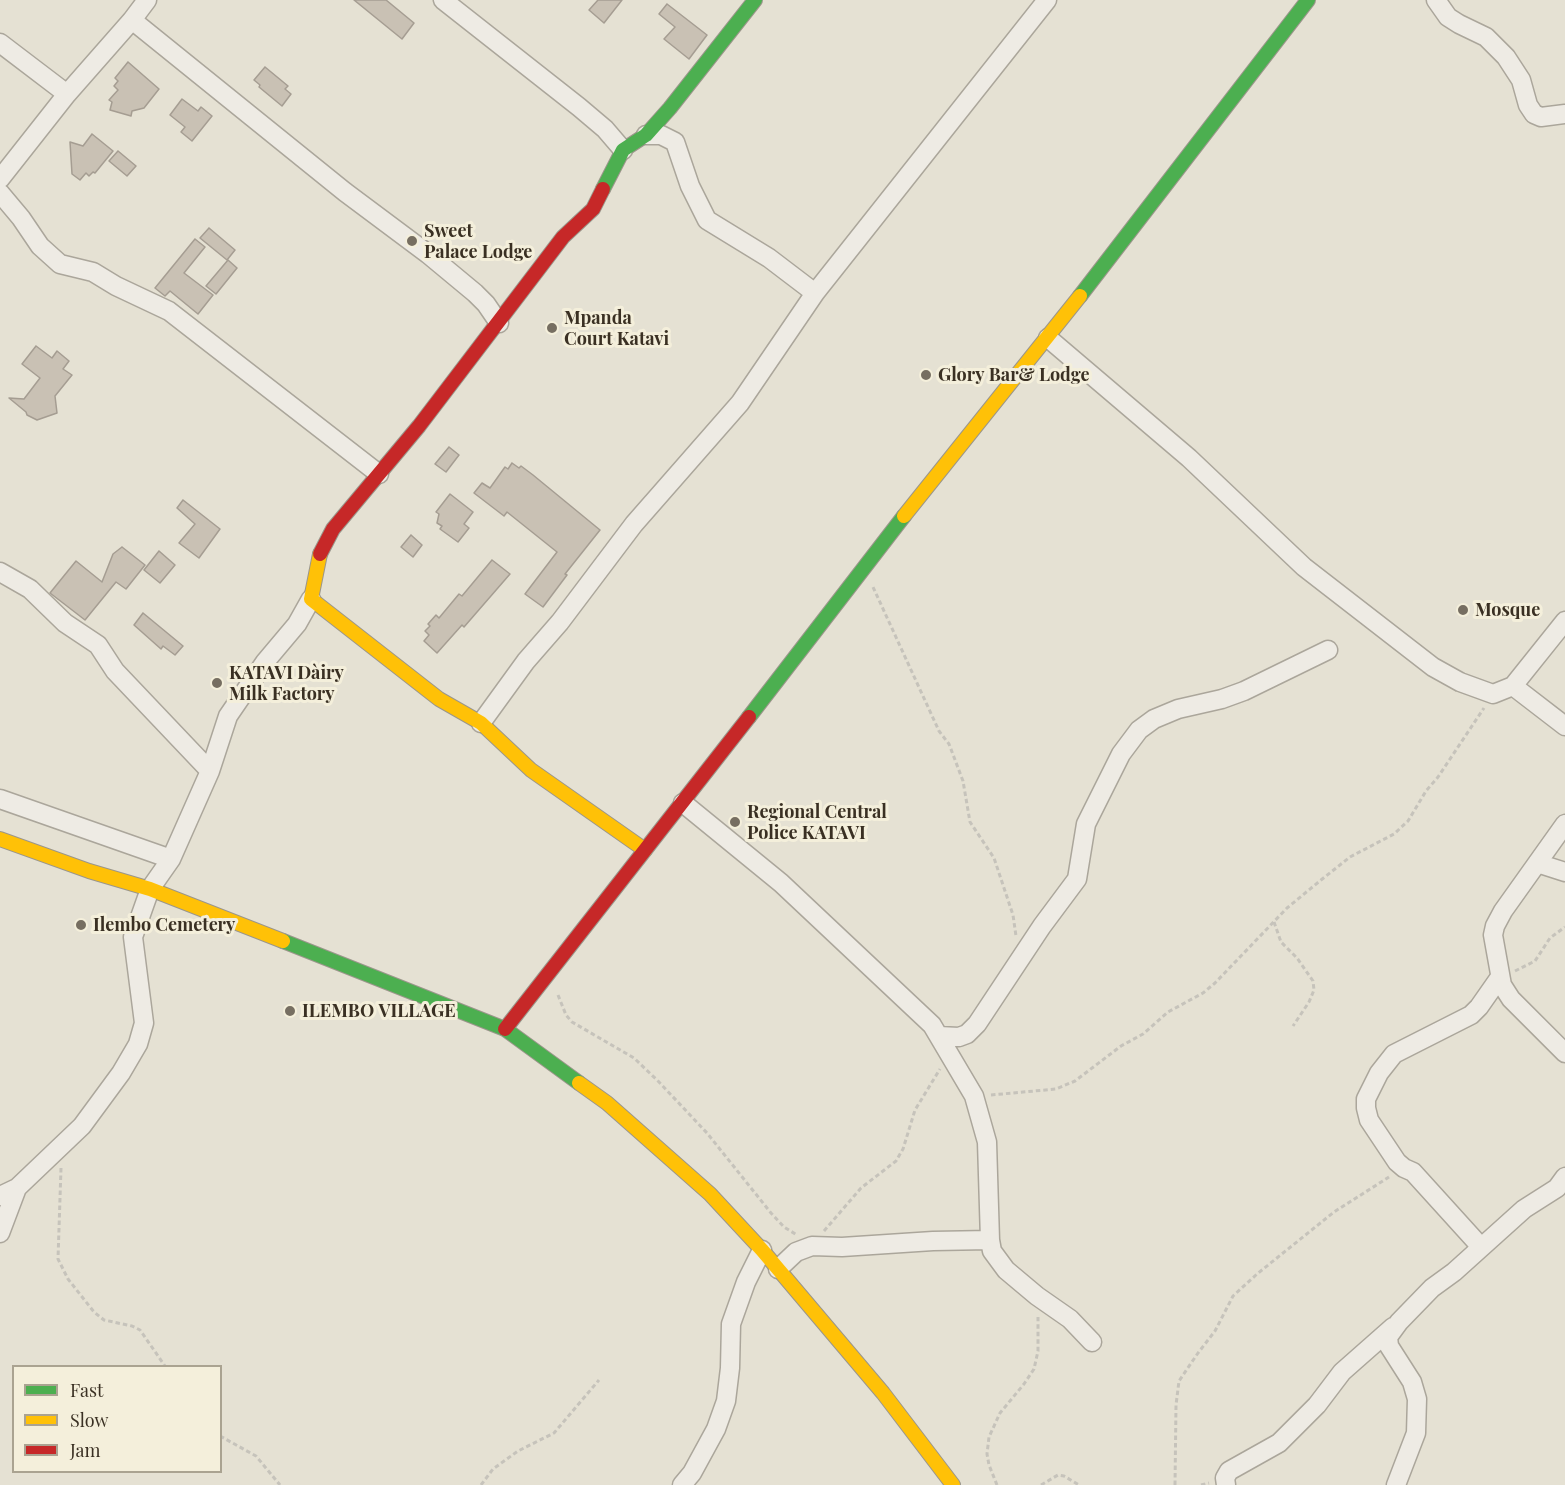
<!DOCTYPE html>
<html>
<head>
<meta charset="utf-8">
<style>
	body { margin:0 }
	#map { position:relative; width:1565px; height:1485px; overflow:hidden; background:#e5e1d3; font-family:"Playfair Display",serif }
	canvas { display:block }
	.legend { position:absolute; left:12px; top:1365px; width:210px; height:108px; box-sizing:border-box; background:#f4efdb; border:2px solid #aaa391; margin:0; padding:8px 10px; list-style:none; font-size:18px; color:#3a3023 }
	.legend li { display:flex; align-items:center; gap:12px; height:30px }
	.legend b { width:30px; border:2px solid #aaa391 }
</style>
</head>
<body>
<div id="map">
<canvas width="1565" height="1485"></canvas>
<ul class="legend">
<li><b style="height:8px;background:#4caf50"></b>Fast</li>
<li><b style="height:8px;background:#ffc107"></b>Slow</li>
<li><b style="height:8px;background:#c62828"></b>Jam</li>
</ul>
</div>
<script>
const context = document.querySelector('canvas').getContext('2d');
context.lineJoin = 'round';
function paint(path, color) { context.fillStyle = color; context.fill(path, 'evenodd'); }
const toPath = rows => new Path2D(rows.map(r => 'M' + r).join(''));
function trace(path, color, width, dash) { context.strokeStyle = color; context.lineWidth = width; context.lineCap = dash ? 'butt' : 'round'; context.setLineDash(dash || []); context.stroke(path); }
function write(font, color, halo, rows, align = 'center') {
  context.font = font + ' "Playfair Display",serif'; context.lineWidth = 6; context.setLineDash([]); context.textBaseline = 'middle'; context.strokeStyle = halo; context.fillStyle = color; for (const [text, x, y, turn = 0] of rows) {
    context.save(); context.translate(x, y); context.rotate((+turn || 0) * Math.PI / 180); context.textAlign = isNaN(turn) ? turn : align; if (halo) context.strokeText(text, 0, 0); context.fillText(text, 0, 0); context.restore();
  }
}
const building = toPath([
	[354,0,386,0,414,23,402,39,354,0],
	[598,0,622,0,604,23,589,10,598,0],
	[667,4,707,35,689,59,664,39,675,27,659,14,667,4],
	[128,62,159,89,144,108,132,111,131,116,110,110,112,102,109,100,118,90,114,86,118,81,115,78,128,62],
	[265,67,288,86,285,89,291,94,282,106,259,87,260,85,254,80,265,67],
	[182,99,198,111,201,107,212,116,192,141,181,132,185,127,170,115,182,99],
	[92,134,113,151,95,173,93,172,89,176,86,173,80,180,72,174,70,142,83,146,92,134],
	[118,151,136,166,127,176,109,161,118,151],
	[209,228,235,250,227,260,200,238,209,228],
	[195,239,205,247,184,273,213,295,198,314,170,291,165,296,155,288,195,239],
	[228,260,237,268,216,294,206,286,228,260],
	[36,346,52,358,57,351,69,361,63,369,72,375,55,396,57,413,37,420,27,415,26,412,9,398,24,399,40,378,22,364,36,346],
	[449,447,459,455,446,472,435,464,449,447],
	[512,463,519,468,521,466,533,475,600,530,565,574,567,575,543,607,525,594,557,552,507,512,504,516,474,493,482,483,490,488,505,467,508,469,512,463],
	[450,494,473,512,464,524,469,528,458,542,440,529,442,526,437,523,439,514,436,512,450,494],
	[183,500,220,529,199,558,179,543,195,524,177,508,183,500],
	[411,535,422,545,413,557,401,547,411,535],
	[122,547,145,565,126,589,116,582,85,620,50,593,76,561,102,582,113,554,122,547],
	[159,551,175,565,160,583,144,570,159,551],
	[492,560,510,574,464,627,462,625,437,653,424,641,429,635,425,631,430,626,428,624,436,615,439,618,459,594,462,596,492,560],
	[143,613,183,646,175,655,163,646,161,649,134,625,143,613]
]);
paint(building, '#c9c1b4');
trace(building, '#a59d92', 1.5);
const street = toPath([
	[443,0,579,107,605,129,623,150],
	[1436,0,1448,17,1459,24,1486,37,1506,57,1521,80,1528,105,1534,114,1541,117,1565,114],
	[132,20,345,192,428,254,475,293,486,304,499,323],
	[0,43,67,94],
	[646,135,661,135,675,142,690,186,707,220,769,258,815,293],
	[0,179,67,94,132,20,147,0],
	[0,193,21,218,40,246,60,264,93,272,116,286,169,311,379,474],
	[1048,338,1189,458,1304,567,1433,667,1460,682,1493,694,1513,686,1565,621],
	[0,572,30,589,65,623,98,645,115,671,210,771],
	[1513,686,1565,726],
	[481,723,526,661,560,622,634,524,740,403,815,293,1047,0],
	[0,799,171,859],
	[683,803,781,883,932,1025,974,1096,987,1142,990,1240,992,1251,1006,1270,1037,1296,1070,1319,1092,1342],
	[1565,824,1503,911,1495,926,1493,935,1502,985,1511,999,1565,1053],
	[1537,863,1565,872],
	[939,1036,959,1037,967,1034,977,1024,1042,926,1077,879,1086,824,1121,754,1139,730,1154,719,1178,709,1222,699,1244,691,1328,650],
	[0,1196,17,1188,82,1126,121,1073,138,1044,144,1023,133,937,150,889,171,859,210,771,228,716,265,662,297,624,311,599],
	[0,1233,17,1188],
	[1481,1247,1413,1172,1404,1168,1397,1162,1369,1120,1366,1108,1366,1099,1379,1073,1394,1054,1471,1015,1479,1007,1500,977],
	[778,1269,796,1252,812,1246,842,1247,933,1241,990,1240],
	[682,1485,692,1473,716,1429,726,1401,730,1368,731,1324,746,1282,762,1250],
	[1226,1485,1225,1478,1229,1471,1279,1443,1317,1405,1342,1372,1393,1327],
	[1396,1485,1416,1433,1417,1399,1412,1382,1389,1346,1388,1337,1399,1322,1432,1288,1454,1272,1524,1209,1557,1188,1565,1177]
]);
const fast = toPath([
	[603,189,623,150,646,135,670,108,755,0],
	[1080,296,1308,0],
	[749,717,904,516],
	[283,941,505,1029,579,1083]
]);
const slow = toPath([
	[904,516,1080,296],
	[320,554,311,599,439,699,481,723,531,770,645,850],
	[0,839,89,871,150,889,283,941],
	[579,1083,607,1103,710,1194,762,1250,883,1393,953,1485]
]);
const jam = toPath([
	[320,554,333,529,419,426,563,237,593,209,603,189],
	[505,1029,749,717]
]);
trace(street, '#aba69b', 21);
trace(fast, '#9b968b', 16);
trace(slow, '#9b968b', 16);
trace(jam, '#9b968b', 16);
trace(toPath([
	[873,587,939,731,949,744,963,781,970,822,994,858,1013,915,1016,936],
	[1274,922,1281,942,1297,958,1313,981,1314,990,1309,1002,1293,1026],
	[1515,971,1535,961,1550,938,1565,927],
	[558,995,566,1015,572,1022,634,1058,658,1081,707,1133,771,1213,784,1227,797,1235],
	[991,1095,1056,1089,1075,1081,1121,1046,1143,1034,1168,1012,1203,993,1215,983,1287,908,1321,880,1350,857,1394,834,1408,821,1426,791,1438,777,1484,708],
	[61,1168,58,1259,68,1279,94,1312,104,1320,132,1326,140,1330,165,1366],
	[824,1231,861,1188,896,1161,903,1149,915,1110,940,1069],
	[220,1436,256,1456,280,1485],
	[481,1485,493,1469,518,1451,554,1433,599,1380],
	[997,1485,989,1465,987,1454,989,1437,1000,1413,1024,1384,1034,1369,1038,1351,1038,1317],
	[1041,1485,1058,1475,1064,1476,1079,1485],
	[1175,1485,1176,1405,1179,1381,1198,1353,1215,1331,1233,1296,1257,1274,1334,1212,1389,1177],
	[1201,1485,1209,1483]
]), '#c6c3bb', 3, [4.5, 3]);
trace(street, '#eeebe4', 18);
trace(fast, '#4caf50', 14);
trace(slow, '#ffc107', 14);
trace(jam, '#c62828', 14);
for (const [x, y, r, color] of [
	[412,241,6,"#766e61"],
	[552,328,6,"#766e61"],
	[926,375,6,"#766e61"],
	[1463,610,6,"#766e61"],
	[217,683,6,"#766e61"],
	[735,822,6,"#766e61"],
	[81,925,6,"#766e61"],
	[290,1011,6,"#766e61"]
]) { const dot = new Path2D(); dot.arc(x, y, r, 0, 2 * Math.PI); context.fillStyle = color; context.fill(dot); trace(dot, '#f4efdb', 2); }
write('bold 18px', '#3a3023', '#f4efdb', [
	["Sweet",424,231],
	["Palace Lodge",424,252],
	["Mpanda",564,318],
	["Court Katavi",564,339],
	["Glory Bar& Lodge",938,375],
	["Mosque",1475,610],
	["KATAVI Dàiry",229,673],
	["Milk Factory",229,694],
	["Regional Central",747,812],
	["Police KATAVI",747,833],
	["Ilembo Cemetery",93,925],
	["ILEMBO VILLAGE",302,1011]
], 'left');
</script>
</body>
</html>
